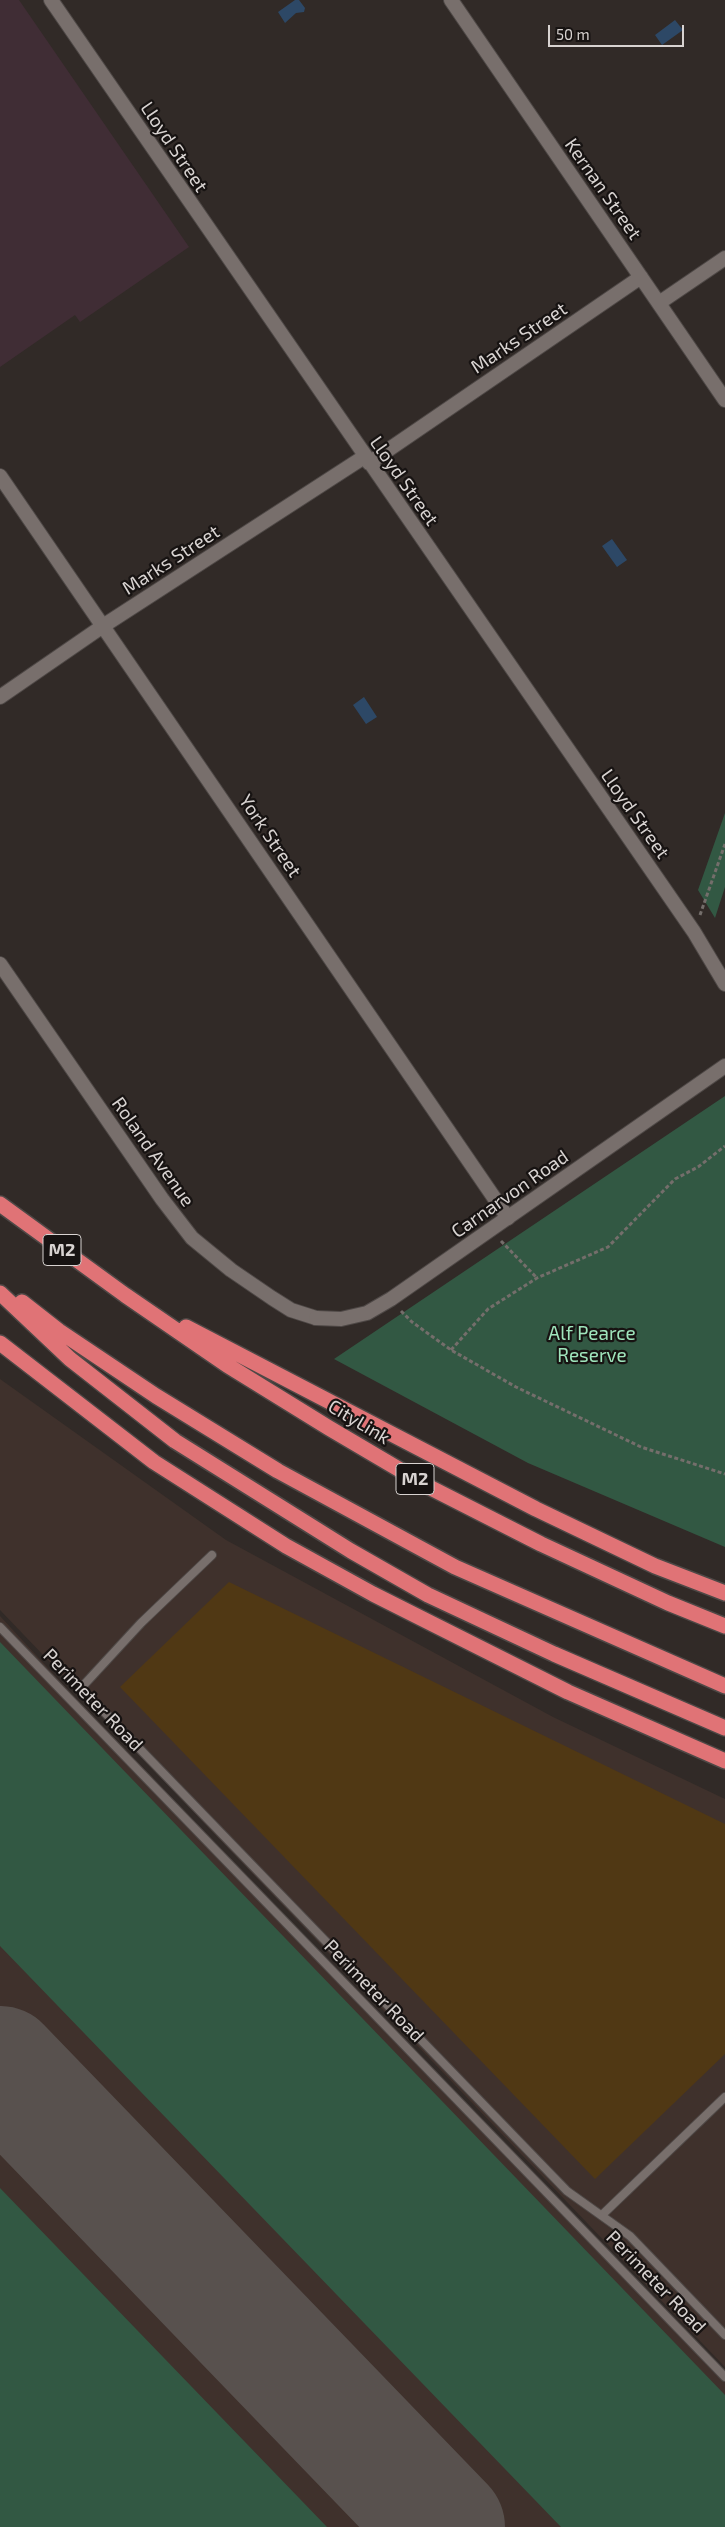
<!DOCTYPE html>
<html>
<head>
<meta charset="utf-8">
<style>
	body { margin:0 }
	#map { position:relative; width:725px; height:2527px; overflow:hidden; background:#312a27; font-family:"Exo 2",sans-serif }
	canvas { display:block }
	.scale { position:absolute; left:548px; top:25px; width:136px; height:22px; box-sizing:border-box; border:2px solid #d8d3d1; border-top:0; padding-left:6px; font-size:15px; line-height:18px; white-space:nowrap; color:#d8d3d1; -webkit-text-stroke:4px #171312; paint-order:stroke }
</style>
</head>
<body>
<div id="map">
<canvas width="725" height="2527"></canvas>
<div class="scale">50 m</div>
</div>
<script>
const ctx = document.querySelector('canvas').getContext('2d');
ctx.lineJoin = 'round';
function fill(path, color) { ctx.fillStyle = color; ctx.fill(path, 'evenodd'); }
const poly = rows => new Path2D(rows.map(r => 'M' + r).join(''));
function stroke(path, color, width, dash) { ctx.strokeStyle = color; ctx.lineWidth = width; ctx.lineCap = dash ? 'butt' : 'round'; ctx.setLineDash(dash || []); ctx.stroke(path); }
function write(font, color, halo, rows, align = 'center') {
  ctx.font = font + ' "Exo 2",sans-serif'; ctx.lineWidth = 4.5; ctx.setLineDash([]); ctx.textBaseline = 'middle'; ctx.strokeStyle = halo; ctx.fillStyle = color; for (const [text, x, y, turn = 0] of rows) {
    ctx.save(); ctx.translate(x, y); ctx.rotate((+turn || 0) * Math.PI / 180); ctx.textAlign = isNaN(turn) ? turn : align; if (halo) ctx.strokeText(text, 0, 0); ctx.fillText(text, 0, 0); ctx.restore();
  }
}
fill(poly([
	[0,1379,226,1540,553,1717,725,1799,725,2367,0,1610],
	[0,1616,72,1694,725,2372,725,2527,0,2527]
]), '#3f312c');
fill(poly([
	[0,0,19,0,189,247,80,322,75,315,0,367]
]), '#402d35');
fill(poly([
	[725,813,725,887,715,918,698,890],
	[725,1096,725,1547,528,1463,334,1359],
	[0,1642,725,2395,725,2527,561,2527,0,1946],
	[0,2188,327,2527,0,2527]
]), '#325843');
fill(poly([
	[295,0,299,0,305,8,304,12,296,13,285,23,278,12],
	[675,20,683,30,662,45,655,35],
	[612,539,627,560,617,567,602,546],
	[364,697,377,717,366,724,353,705]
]), '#2d4866');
stroke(poly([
	[0,2067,444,2527]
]), '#58514e', 122);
fill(poly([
	[229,1582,725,1824,725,2054,595,2179,120,1687]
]), '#503814');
const service = poly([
	[212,1555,141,1623,81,1688,567,2191,630,2236,725,2335],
	[0,1627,725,2377],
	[602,2215,725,2097]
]);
const minor = poly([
	[51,0,694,932,725,984],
	[451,0,725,400],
	[659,303,725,258],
	[369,463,641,277],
	[0,476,508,1218],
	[0,697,103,626,364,457],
	[0,964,162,1199,192,1238,231,1270,272,1298,291,1310,316,1318]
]);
const tertiary = poly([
	[316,1318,341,1319,367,1313,391,1299,725,1066]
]);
const motorway = poly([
	[0,1204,125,1295,227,1365,329,1428,429,1487,541,1544,668,1603,725,1626],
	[0,1293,70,1359,175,1441,351,1551,428,1595,554,1654,725,1728],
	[22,1302,59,1331,156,1396,278,1471,455,1567,725,1686],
	[186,1327,536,1509,655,1566,725,1593],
	[0,1343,154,1462,286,1546,373,1594,568,1692,725,1761]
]);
stroke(service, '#4e4846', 10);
stroke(minor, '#4e4846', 16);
stroke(tertiary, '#4e4846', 16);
stroke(motorway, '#4e4846', 18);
stroke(poly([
	[700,915,725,844],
	[501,1241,537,1278],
	[401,1311,412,1322,451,1350,516,1387,641,1447,725,1474],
	[451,1350,488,1309,537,1278,608,1247,675,1179,698,1167,725,1146]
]), '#746e6b', 3, [4, 2.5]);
stroke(service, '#786f6c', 8);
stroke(minor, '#786f6c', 14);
stroke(tertiary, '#786f6c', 14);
stroke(motorway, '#e07376', 15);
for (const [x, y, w] of [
	[62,1250,38],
	[415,1479,38]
]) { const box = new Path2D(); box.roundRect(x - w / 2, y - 15.5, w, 31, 4); ctx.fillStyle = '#171312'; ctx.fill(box); stroke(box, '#d8d3d1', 1); }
write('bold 18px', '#d8d3d1', null, [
	["M2",62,1250],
	["M2",415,1479]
]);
write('19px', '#d8d3d1', '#171312', [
	["Lloyd Street",174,147,56],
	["Kernan Street",603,189,55],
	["Marks Street",519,338,-34],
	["Lloyd Street",404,481,55],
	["Marks Street",171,560,-33],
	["Lloyd Street",635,814,55],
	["York Street",270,836,56],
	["Roland Avenue",153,1152,55],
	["Carnarvon Road",510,1194,-35],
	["CityLink",359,1422,31],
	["Perimeter Road",93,1700,46],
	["Perimeter Road",374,1991,46],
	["Perimeter Road",656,2282,46]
]);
write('19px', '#9fe5bc', '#171312', [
	["Alf Pearce",592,1334],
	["Reserve",592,1356]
]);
</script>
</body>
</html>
